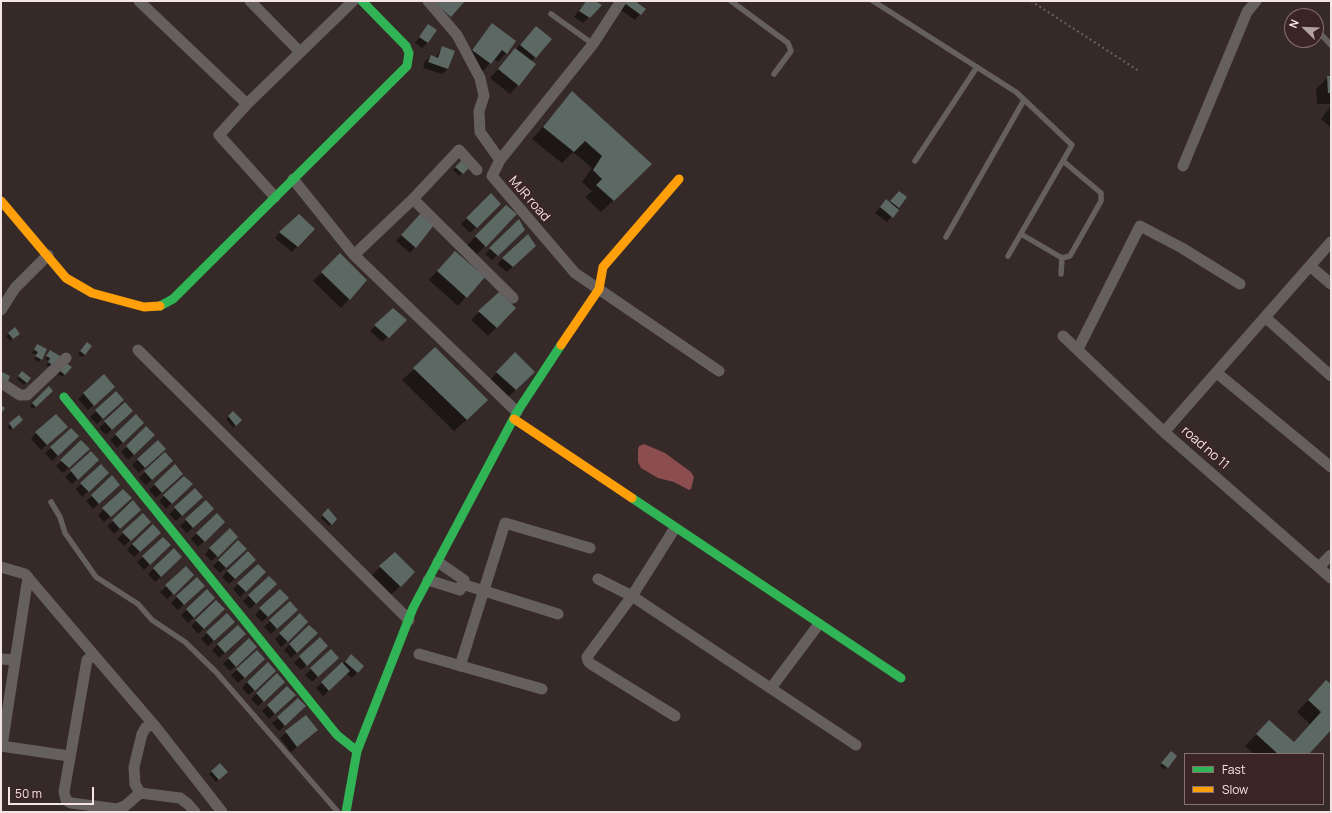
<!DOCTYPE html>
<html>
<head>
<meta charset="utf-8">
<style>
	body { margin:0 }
	#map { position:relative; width:1332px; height:813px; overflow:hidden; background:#362a29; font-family:Manrope,sans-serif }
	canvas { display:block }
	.frame { position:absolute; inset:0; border:2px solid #f4e4e3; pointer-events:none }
	.legend { position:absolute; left:1184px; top:753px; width:140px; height:52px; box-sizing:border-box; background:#3b2524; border:1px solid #857170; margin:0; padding:5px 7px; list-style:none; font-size:12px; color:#f4e4e3 }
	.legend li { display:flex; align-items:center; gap:8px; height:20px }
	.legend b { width:20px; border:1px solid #857170 }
	.north { position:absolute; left:1284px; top:8px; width:40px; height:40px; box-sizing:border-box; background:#3b2524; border:1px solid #857170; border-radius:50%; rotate:293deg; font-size:11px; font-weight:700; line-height:16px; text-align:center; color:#f4e4e3 }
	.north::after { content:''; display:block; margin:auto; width:14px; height:18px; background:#b2a3a2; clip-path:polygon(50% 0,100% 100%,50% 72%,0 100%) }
	.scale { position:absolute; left:8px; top:787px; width:86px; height:18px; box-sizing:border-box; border:2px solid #f4e4e3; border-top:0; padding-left:5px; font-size:12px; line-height:14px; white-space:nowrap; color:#f4e4e3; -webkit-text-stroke:3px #3b2524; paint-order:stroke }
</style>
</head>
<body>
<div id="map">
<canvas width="1332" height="813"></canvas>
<div class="frame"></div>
<ul class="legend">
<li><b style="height:5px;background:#30b455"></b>Fast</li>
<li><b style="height:5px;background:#ff9f0a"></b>Slow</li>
</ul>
<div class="north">N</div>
<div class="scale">50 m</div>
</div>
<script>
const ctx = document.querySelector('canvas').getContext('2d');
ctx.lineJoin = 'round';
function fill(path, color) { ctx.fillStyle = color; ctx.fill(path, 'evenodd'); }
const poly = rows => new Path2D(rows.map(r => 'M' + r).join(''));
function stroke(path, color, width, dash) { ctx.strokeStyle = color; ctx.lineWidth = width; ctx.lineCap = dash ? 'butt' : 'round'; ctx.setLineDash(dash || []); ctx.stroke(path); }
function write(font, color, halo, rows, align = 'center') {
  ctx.font = font + ' Manrope,sans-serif'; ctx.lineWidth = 4; ctx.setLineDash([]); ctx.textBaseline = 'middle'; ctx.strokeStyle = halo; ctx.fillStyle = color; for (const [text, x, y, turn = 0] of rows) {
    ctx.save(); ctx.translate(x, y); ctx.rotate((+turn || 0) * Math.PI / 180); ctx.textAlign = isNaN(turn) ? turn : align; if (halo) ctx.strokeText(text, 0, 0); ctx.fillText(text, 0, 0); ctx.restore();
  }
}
fill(poly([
	[644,444,665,453,691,472,694,477,691,489,689,490,674,482,658,478,641,468,638,462,638,450,639,446]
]), '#8c4d4e');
fill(poly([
	[586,1,593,1,600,5,583,23,574,17],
	[633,1,644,9,635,20,618,8,622,2],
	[492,24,506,53,498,62,494,59,482,72,464,59],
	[428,25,427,43,422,48,415,43],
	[531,32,551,39,531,62,518,85,510,94,490,78],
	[443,47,448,69,442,74,423,68,425,61,431,56,435,58],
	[1328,77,1331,77,1331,104,1317,104,1316,89],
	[572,93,640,175,601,212,585,197,592,191,582,182,592,168,573,152,562,163,532,139],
	[1331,106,1331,128,1321,119],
	[462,161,468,168,459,176,453,170],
	[491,195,499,204,470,233,461,224],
	[894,197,906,197,887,222,875,213,886,201,889,203],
	[506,206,485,246,477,254,467,245],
	[416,220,415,247,410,253,396,241],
	[519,221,524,230,492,260,485,254],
	[313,229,292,252,275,238,280,232],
	[528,235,535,246,507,272,497,264],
	[455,252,483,277,458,306,429,280],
	[340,255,366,280,341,308,313,281],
	[515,308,488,336,471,320,479,312],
	[393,309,405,320,382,342,370,331],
	[15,329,16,336,10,341,6,336],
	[37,345,41,359,39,362,34,359,36,355,32,353],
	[84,346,85,355,82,357,78,354],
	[50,351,59,356,51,368,46,365,49,361,45,359],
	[515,353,525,381,507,398,489,381],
	[66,364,70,368,62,377,58,374],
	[414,369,476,412,454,431,402,380],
	[20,374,30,378,24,385,17,379],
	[49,388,52,391,33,409,30,406],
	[116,392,123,400,97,424,90,417],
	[84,393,108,393,88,410,78,399],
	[125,403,126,416,106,435,99,428],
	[233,412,241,420,233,428,226,419],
	[136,416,142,423,117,448,110,440],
	[19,417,19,423,10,430,7,427],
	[146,428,148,441,128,460,121,452],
	[61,432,41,450,31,439,36,433],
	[78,436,52,461,45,453,51,448],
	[158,441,159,454,139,473,132,465],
	[81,442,83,455,63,473,56,466],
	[91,453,97,460,72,484,65,477],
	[165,453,172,461,146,485,139,478],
	[101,465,103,478,82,497,76,489],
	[175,466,176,479,156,498,149,490],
	[191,484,166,509,159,501,164,496],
	[195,489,196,502,176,521,169,514],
	[113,490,93,509,86,501,92,496],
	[123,490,125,503,104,522,98,515],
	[206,501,207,514,187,533,180,526],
	[328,510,336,519,329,526,321,518],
	[143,514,145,527,124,546,117,539],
	[134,515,114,534,107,526,113,521],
	[224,522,198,547,191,539,197,533],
	[154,538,134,557,127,550,132,544],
	[238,541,245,549,220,573,213,566],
	[232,543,211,561,205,554,210,548],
	[174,550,181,557,155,582,148,574],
	[164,551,144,570,137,562,143,557],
	[395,553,414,572,391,595,371,576],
	[258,565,265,572,240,597,233,589],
	[249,566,229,584,222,577,227,571],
	[186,568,193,575,167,599,160,592],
	[197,578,198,591,178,610,171,603],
	[270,590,250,609,243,601,249,596],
	[214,598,188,623,181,615,187,610],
	[290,602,291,615,271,634,264,627],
	[282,603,262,622,255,615,260,609],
	[227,614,228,627,208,646,201,639],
	[218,615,198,634,191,626,196,621],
	[300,615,307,622,281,647,275,639],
	[238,626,239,639,219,658,212,650],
	[309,626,311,639,291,658,284,650],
	[320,638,327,646,301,670,294,663],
	[331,650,332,663,312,682,305,675],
	[250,653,230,671,223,664,229,658],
	[351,656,363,666,352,678,347,674,323,696,316,688],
	[264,659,238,683,231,675,237,670],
	[269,677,249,695,242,688,247,682],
	[1326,681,1331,685,1331,728,1308,754,1254,754,1245,746,1269,721,1293,743,1310,724,1297,712],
	[284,682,258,706,251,699,257,693],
	[287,687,289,700,269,719,262,711],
	[300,712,279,731,272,723,278,718],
	[306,716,317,730,291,752,280,738],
	[1169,755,1176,756,1164,770,1160,766],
	[220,764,226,772,216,782,209,774]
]), '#0007');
fill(poly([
	[433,1,465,1,451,17],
	[586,1,595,1,602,5,590,18,579,11],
	[624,1,635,1,646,9,641,15,623,2],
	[492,23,516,41,507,54,502,50,491,64,472,50],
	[428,24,437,30,428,43,419,37],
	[536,26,552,39,536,58,520,45],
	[442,46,455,51,448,69,428,62,431,55,438,58],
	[515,48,536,64,519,86,498,69],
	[1327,76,1331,76,1331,93,1328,93],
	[572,91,652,164,614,201,596,185,602,179,593,170,602,156,585,141,574,152,543,127],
	[462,160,469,168,463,174,455,167],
	[899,191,907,197,899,208,890,201],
	[491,193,501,204,477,228,466,218],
	[886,199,899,210,893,218,880,207],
	[506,205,517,214,486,247,475,236],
	[421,213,434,225,416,248,401,235],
	[299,214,315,229,298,247,279,232],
	[519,219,525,230,498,256,489,248],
	[528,234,536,246,513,267,502,258],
	[455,251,485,277,467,298,437,271],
	[340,253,367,280,350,300,321,272],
	[499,292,516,308,497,328,478,311],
	[393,308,407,320,389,338,374,325],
	[15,327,20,334,13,339,8,333],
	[87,342,92,346,85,355,80,351],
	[37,344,47,349,42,360,35,356,38,352,34,350],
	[435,347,488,400,467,420,413,368],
	[50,350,60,356,54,366,48,362,50,358,46,356],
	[515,352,535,372,516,390,496,372],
	[66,363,72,367,65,375,60,371],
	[22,371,31,378,27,383,18,376],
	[2,372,10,376,7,384,1,381],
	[104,374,115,387,94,406,83,393],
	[49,386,53,391,36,407,32,403],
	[116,391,124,400,103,419,95,410],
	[125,402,133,411,112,430,104,421],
	[1,405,5,408,1,414],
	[233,411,242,420,236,426,228,416],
	[56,414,68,427,47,445,35,432],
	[136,414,144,423,123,443,115,434],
	[19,415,23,420,13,429,9,423],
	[146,426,155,435,134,455,126,446],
	[71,428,79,436,58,456,50,447],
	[81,440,90,449,69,468,60,460],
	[158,440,166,449,145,468,137,459],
	[91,451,99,460,78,480,70,470],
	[165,452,173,461,152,480,144,471],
	[101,464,109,473,89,492,80,483],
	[175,464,183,474,162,493,154,484],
	[112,475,120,485,99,504,91,495],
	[184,476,193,484,172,504,163,495],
	[195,488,203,497,182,516,174,507],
	[123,489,132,498,111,517,102,508],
	[133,500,141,510,120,529,112,520],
	[206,500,214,509,193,528,185,519],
	[328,508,337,519,332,525,322,515],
	[143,513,151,522,131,541,122,532],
	[217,513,225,522,205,542,196,533],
	[153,524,161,533,140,552,132,544],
	[230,528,238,537,218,557,209,548],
	[163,537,171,545,150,565,142,556],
	[238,540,247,549,226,568,218,560],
	[174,548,182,557,161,577,153,568],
	[248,551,256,560,235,579,227,571],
	[395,552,415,572,401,587,379,566],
	[258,564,266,572,246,592,237,583],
	[186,566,194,575,174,595,165,585],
	[269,576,277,584,256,604,248,595],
	[197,577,205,586,184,605,176,596],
	[207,589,215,598,194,618,186,609],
	[280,589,289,598,268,617,259,608],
	[216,600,225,609,204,629,195,620],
	[290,601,298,610,277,629,269,620],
	[227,613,235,622,214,641,206,632],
	[300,613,308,622,288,642,279,633],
	[238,625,246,634,225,653,217,644],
	[309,625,318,633,297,653,289,644],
	[320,637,328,646,307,666,299,656],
	[249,638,257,647,236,667,228,658],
	[331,649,339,658,318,677,310,668],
	[257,650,265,659,245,678,236,669],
	[351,654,364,666,358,673,345,662],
	[268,662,276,671,255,691,247,682],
	[342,662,350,671,329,691,321,682],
	[277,673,285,682,264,702,256,693],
	[1326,680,1331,684,1331,730,1309,754,1278,754,1256,734,1269,720,1294,742,1321,712,1308,700],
	[287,686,296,695,275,714,267,705],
	[298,698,306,706,285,726,277,717],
	[306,715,318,730,297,747,285,731],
	[1171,751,1177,756,1168,768,1161,763],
	[220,763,228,772,219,780,211,771]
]), '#5b6864');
stroke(poly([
	[1031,1,1139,71]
]), '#696161', 2, [2, 3]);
stroke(poly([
	[731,1,788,43,791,51,774,74],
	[873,1,1016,92,1072,145,1008,256],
	[551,14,593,44],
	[1316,29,1331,45],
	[915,161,977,67],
	[1021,234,1062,258,1070,256,1101,201,1101,193,1063,161],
	[946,237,1024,100],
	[1061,274,1062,258],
	[51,502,60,517,65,533,96,577,138,604,152,620,185,642,216,672,338,812]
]), '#65605f', 5.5);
stroke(poly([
	[139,1,247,104],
	[250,1,300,52],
	[428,1,457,35,480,78,484,96,479,111,480,132,500,160],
	[621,1,593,44,500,160,492,176,575,273,719,371],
	[1183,166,1247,12,1256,1],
	[293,179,354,255,517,412],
	[275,197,219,135,247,104,353,1],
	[413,199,513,298],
	[354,255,413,199,459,150,477,170],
	[1310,266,1331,284],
	[1,310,15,288,48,255],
	[1265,317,1331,376],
	[1063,336,1164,432,1331,578],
	[1078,349,1140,226,1182,248,1240,284],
	[138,350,409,620],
	[1217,373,1331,467],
	[1,383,20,395,27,395,66,358],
	[1164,432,1331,242],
	[1,567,25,574,94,655],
	[1319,567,1331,555],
	[598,579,632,596,856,745],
	[428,580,460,590,464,580,438,562],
	[462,584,558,614],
	[419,654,542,689],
	[1,659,15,660],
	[460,666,505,523,590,548],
	[771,688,819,624],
	[675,716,591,664,588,661,587,657,632,596,675,528],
	[1,746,69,756],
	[2,746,28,577],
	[140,793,125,806,117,809,71,803,66,800,64,792,87,660,94,655,154,725],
	[195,812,188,804,180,798,140,793,135,784,134,767,142,734,146,727,154,725,222,812]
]), '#65605f', 11);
stroke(poly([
	[160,306,173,299,407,66,409,53,406,46,362,1],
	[64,397,337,735,357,751],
	[632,498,901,678],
	[346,812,357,751,413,608,517,412,561,345]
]), '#30b455', 9);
stroke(poly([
	[1,201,66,278,92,293,144,307,160,306],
	[561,345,599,289,603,267,679,179],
	[514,419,632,498]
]), '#ff9f0a', 9);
write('13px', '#f4e4e3', '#3b2524', [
	["MJR road",529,199,49],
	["road no 11",1205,448,41]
]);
</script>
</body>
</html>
